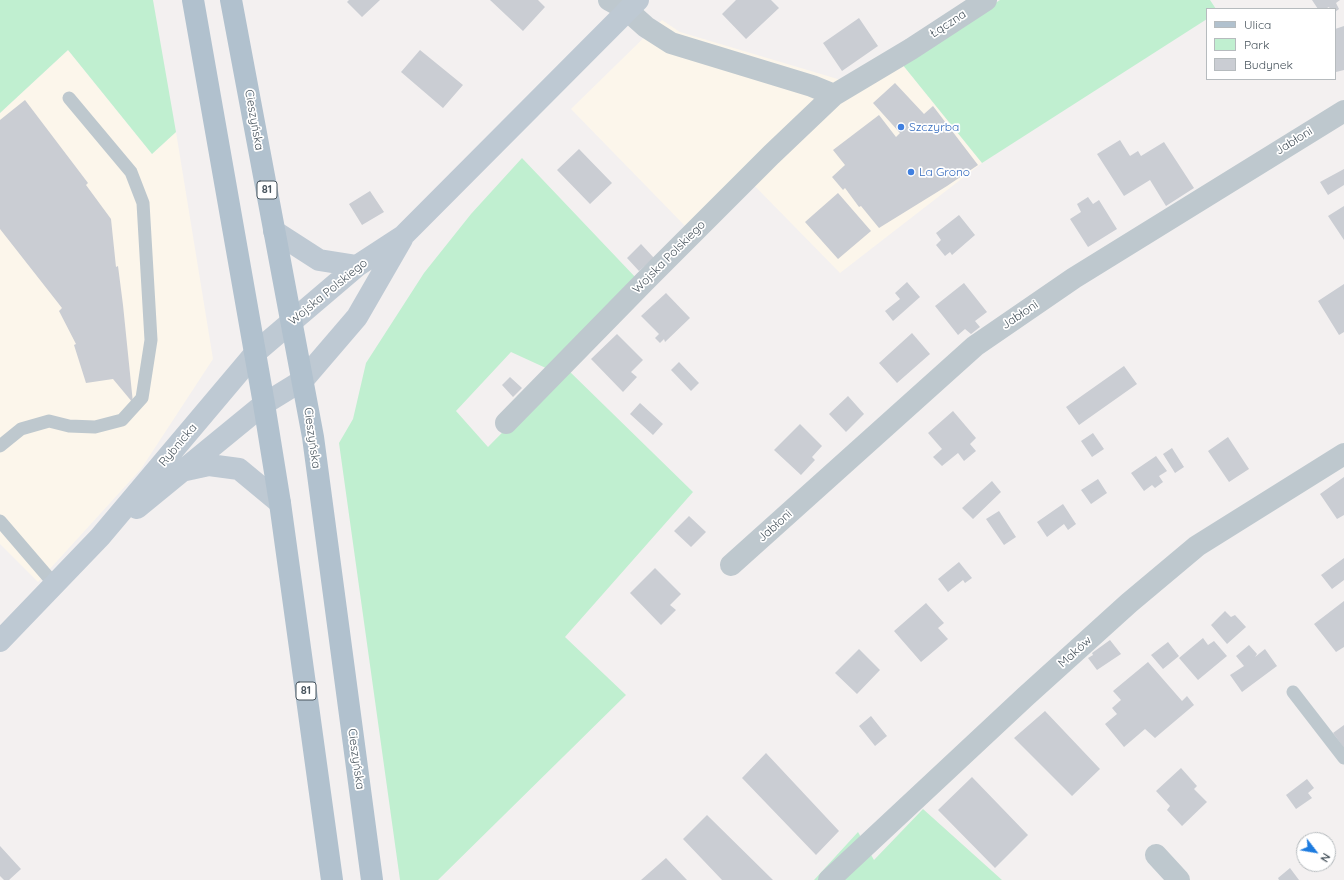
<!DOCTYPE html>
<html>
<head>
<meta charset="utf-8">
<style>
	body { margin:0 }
	#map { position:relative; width:1344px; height:880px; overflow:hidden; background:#f3f0f0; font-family:Quicksand,sans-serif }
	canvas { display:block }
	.legend { position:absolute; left:1206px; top:8px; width:130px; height:72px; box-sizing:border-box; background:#fff; border:1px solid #b6bbbe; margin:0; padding:5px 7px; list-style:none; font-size:12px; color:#48545d }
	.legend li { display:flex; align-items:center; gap:8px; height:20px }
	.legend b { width:20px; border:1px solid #b6bbbe }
	.north { position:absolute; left:1296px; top:832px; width:40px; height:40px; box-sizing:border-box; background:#fff; border:1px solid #b6bbbe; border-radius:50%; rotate:121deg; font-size:11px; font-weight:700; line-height:16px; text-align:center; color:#48545d }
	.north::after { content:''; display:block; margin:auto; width:14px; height:18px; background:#1d7bdf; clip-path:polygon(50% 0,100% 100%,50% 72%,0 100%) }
</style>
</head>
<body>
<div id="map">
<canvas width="1344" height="880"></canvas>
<ul class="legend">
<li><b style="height:5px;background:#b1c1ce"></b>Ulica</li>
<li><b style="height:11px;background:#c0efd0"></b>Park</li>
<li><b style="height:11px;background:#cacdd3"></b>Budynek</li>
</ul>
<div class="north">N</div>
</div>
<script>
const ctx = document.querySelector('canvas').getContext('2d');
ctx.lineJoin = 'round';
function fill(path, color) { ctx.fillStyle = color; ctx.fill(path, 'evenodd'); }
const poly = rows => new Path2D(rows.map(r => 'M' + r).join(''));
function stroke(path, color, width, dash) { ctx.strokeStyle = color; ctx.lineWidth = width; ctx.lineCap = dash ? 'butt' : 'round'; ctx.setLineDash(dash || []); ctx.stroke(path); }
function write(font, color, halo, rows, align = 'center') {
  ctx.font = font + ' Quicksand,sans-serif'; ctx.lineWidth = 3.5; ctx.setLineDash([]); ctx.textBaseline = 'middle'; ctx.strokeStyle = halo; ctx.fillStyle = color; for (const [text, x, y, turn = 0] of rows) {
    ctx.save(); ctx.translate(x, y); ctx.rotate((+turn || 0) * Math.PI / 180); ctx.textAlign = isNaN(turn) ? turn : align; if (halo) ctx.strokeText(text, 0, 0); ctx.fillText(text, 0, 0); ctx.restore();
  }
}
fill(poly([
	[662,20,680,32,841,80,902,64,982,163,840,273,743,174,687,228,571,109],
	[68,50,152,154,176,132,213,359,141,469,38,582,0,544,0,113]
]), '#fcf6eb');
fill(poly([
	[0,0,153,0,176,132,152,154,68,50,0,113],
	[1000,0,1210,0,1216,9,1207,9,1207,19,982,163,902,64],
	[522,158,637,279,548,369,511,352,456,411,488,447,566,368,693,492,565,637,626,695,438,880,400,880,339,443,353,419,366,363,424,273,471,214],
	[923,809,1002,880,814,880,858,832,874,860]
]), '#c0efd0');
fill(poly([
	[349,0,380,0,362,17,347,2],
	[490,0,538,0,545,7,523,31],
	[736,0,771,0,779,8,746,39,722,14],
	[1312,0,1340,0,1336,3,1339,9,1335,12,1335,9,1330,9,1329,7,1325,9,1318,9],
	[859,18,878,46,842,71,823,43],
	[1344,26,1344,70,1336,72,1335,29],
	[420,50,463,85,443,108,401,72],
	[895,83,924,114,933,106,978,165,947,186,879,228,861,206,859,207,845,188,843,190,832,177,845,165,833,150,879,115,896,137,900,133,873,103],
	[25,100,88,183,86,185,111,219,116,267,118,266,123,305,133,403,113,379,86,383,74,345,76,344,59,311,62,308,0,229,0,120],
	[1120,140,1130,156,1138,151,1141,156,1164,142,1194,188,1166,206,1150,180,1124,196,1097,154],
	[579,149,612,183,590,204,557,170],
	[1344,169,1344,185,1328,195,1320,182],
	[370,191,384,212,362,225,349,204],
	[838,193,871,231,838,259,805,222],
	[1088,197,1093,204,1099,200,1117,229,1088,247,1070,219,1081,212,1077,204],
	[1344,206,1344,240,1328,216],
	[959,215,975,235,952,255,950,252,945,256,936,245,941,240,936,233],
	[641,244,654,258,639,271,627,258],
	[907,282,920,297,893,321,885,311,900,299,895,293],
	[964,283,987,312,975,321,980,327,971,334,965,329,958,335,935,306],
	[1344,284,1344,332,1339,335,1318,301],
	[666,293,690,318,665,342,664,339,660,343,655,338,659,334,641,316],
	[912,333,930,354,897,383,879,363],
	[617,334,643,360,631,372,637,377,623,392,591,359],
	[679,362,699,383,691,391,671,370],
	[1124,366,1137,384,1079,425,1066,407],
	[510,377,522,388,513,397,502,385],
	[848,396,864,414,846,432,829,414],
	[640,403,663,424,653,435,630,414],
	[953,411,976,438,970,444,976,451,964,461,958,453,942,466,933,457,942,449,928,433],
	[800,424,822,446,812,457,815,460,801,475,774,450],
	[1093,433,1104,449,1092,457,1081,441],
	[1228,437,1249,469,1229,482,1208,451],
	[1172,448,1184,467,1175,473,1163,454],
	[1156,456,1167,471,1159,476,1163,482,1155,488,1152,485,1144,491,1131,473],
	[1344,477,1344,515,1337,519,1320,494],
	[1098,479,1107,493,1091,504,1081,490],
	[992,481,1001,492,973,519,962,508],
	[1063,504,1076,524,1068,530,1064,524,1047,537,1037,522],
	[999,511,1016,537,1004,545,986,519],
	[689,516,706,532,691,547,674,531],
	[1344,558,1344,580,1332,589,1321,575],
	[959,562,972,578,965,583,963,580,948,592,938,579],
	[655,568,681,594,670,605,676,610,661,625,630,593],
	[1344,601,1344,647,1336,652,1314,624],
	[926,603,944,623,938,628,948,639,921,662,894,631],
	[1225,611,1231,617,1235,615,1246,627,1227,644,1211,625],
	[1203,638,1208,645,1214,641,1227,656,1198,680,1179,658],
	[1110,640,1121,654,1097,670,1088,658,1093,655,1092,653],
	[1168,642,1179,656,1163,669,1151,655],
	[1249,645,1257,654,1255,657,1265,649,1277,666,1242,692,1230,675,1244,666,1236,656],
	[859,649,880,670,857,694,835,673],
	[1148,662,1182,701,1187,696,1194,705,1155,738,1145,729,1124,747,1105,724,1117,714,1112,708,1121,700,1113,691],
	[1045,711,1100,769,1072,796,1014,738],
	[871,716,887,736,875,746,859,726],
	[1344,725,1344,748,1333,733],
	[766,753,839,831,816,855,742,778],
	[1181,768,1197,786,1194,789,1207,802,1182,826,1167,810,1170,806,1156,791],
	[972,777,1028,835,995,868,938,810],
	[1307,779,1314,788,1308,793,1312,798,1296,809,1286,795],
	[707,815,773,880,722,880,683,839],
	[0,846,21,869,9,880,4,880,0,876],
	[666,858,687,880,641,880],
	[1290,868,1299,880,1279,880,1278,878]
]), '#cacdd3');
stroke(poly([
	[0,446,21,429,49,421,69,426,95,427,122,420,142,398,151,340,143,203,131,172,69,98],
	[0,521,55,585],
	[1293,692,1344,758]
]), '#bec8ce', 13);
stroke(poly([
	[609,0,627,10,646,27,671,43,812,86,834,95,911,49,986,0],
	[506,423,645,281,771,155,834,95],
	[731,565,975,346,1074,278,1344,111],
	[1156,855,1179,880],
	[829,880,1025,697,1129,603,1197,546,1344,454]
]), '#bec8ce', 22);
stroke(poly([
	[274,231,319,260,357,266],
	[186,470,209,465,239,469,280,503],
	[137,508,264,404,303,380,357,317,402,239],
	[0,641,100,537,256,352,357,266,403,236,638,0]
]), '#bec9d3', 22);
stroke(poly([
	[193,0,264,404,280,503,332,880],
	[231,0,313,437,372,880]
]), '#b1c1ce', 22);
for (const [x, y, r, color] of [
	[901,127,4,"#3f7fe0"],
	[911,172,4,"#3f7fe0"]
]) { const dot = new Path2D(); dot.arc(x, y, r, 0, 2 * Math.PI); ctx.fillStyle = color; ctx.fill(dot); stroke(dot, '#fff', 1.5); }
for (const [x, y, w] of [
	[267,190,20],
	[306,691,20]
]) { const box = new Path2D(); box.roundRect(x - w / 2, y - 9, w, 18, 3); ctx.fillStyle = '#fff'; ctx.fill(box); stroke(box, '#48545d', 1); }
write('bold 11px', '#48545d', null, [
	["81",267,190],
	["81",306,691]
]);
write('12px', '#48545d', '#fff', [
	["Łączna",948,24,-33],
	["Cieszyńska",254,120,80],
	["Jabłoni",1294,141,-32],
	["Wojska Polskiego",669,257,-45],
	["Wojska Polskiego",328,292,-39],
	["Jabłoni",1020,315,-34],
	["Cieszyńska",312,438,82],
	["Rybnicka",178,445,-50],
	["Jabłoni",775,526,-42],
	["Maków",1075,652,-42],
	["Cieszyńska",356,759,82]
]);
write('12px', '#366cbe', '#fff', [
	["Szczyrba",909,127],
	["La Grono",919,172]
], 'left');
</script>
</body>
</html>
